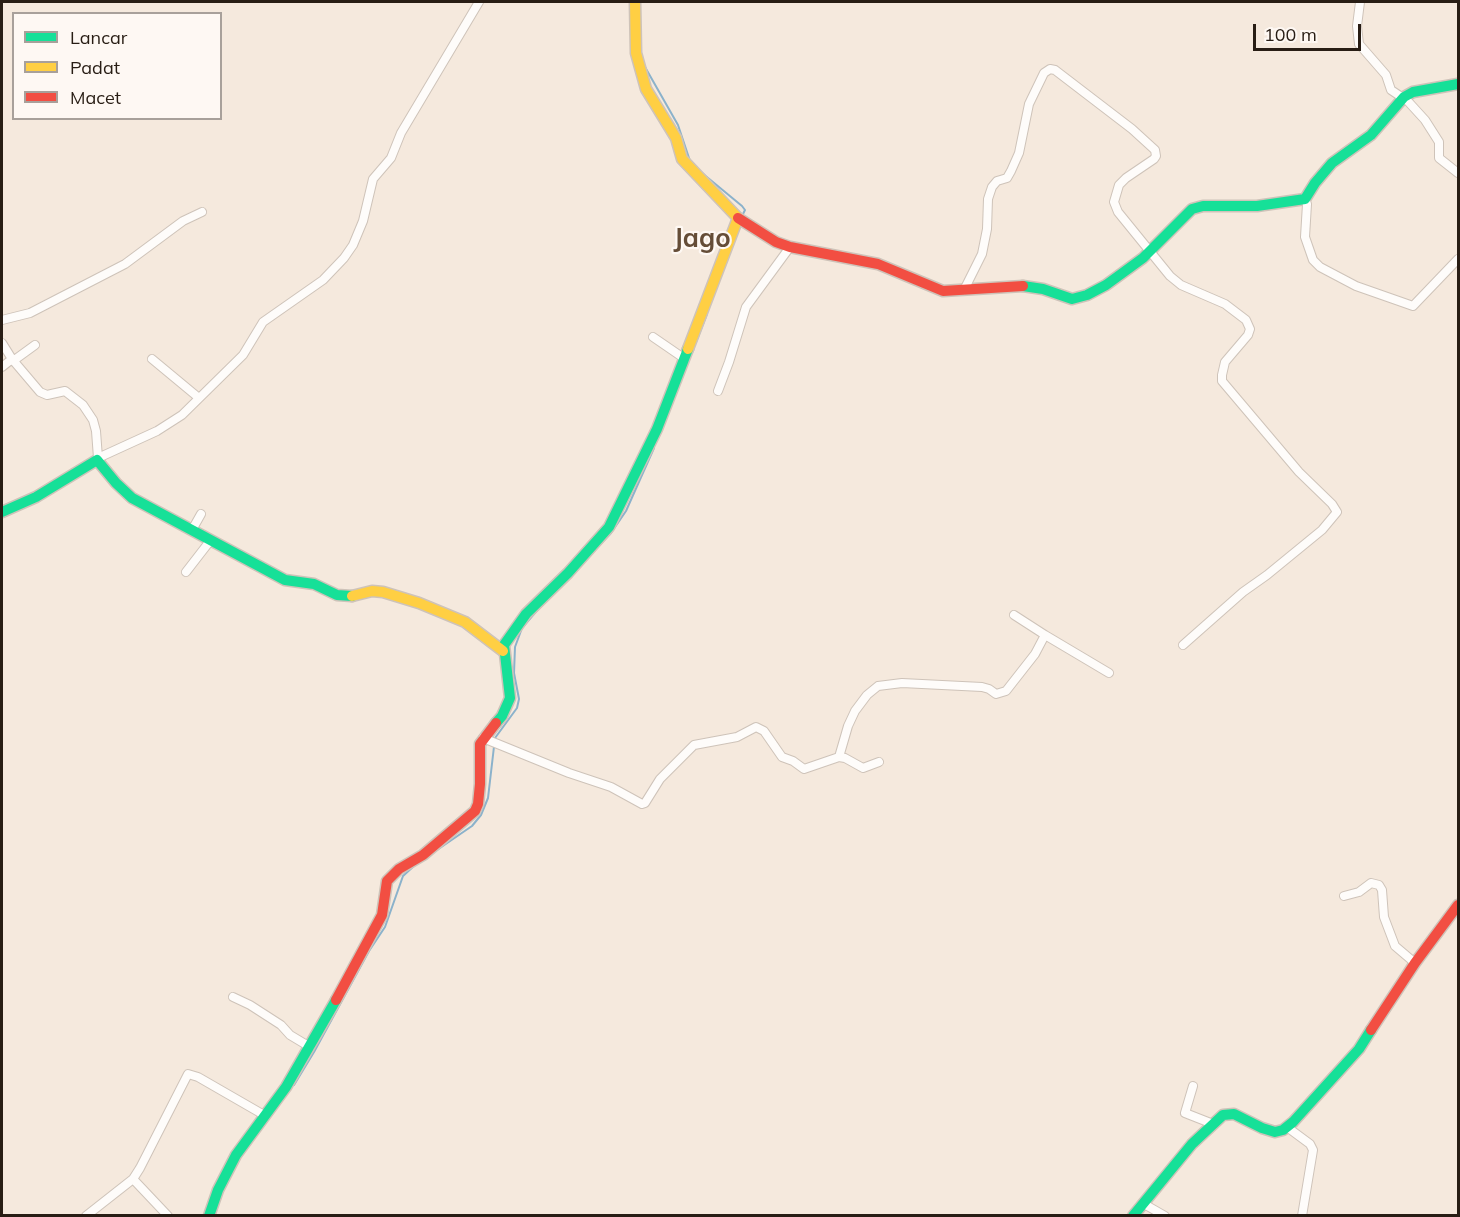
<!DOCTYPE html>
<html>
<head>
<meta charset="utf-8">
<style>
	body { margin:0 }
	#map { position:relative; width:1460px; height:1217px; overflow:hidden; background:#f5e9dd; font-family:Mulish,sans-serif }
	canvas { display:block }
	.frame { position:absolute; inset:0; border:3px solid #281d14; pointer-events:none }
	.legend { position:absolute; left:12px; top:12px; width:210px; height:108px; box-sizing:border-box; background:#fef8f3; border:2px solid #a8a09a; margin:0; padding:8px 10px; list-style:none; font-size:18px; color:#281d14 }
	.legend li { display:flex; align-items:center; gap:12px; height:30px }
	.legend b { width:30px; border:2px solid #a8a09a }
	.scale { position:absolute; left:1253px; top:24px; width:108px; height:27px; box-sizing:border-box; border:3px solid #281d14; border-top:0; padding-left:8px; font-size:18px; line-height:21px; white-space:nowrap; color:#281d14; -webkit-text-stroke:4px #fef8f3; paint-order:stroke }
</style>
</head>
<body>
<div id="map">
<canvas width="1460" height="1217"></canvas>
<div class="frame"></div>
<ul class="legend">
<li><b style="height:8px;background:#16e098"></b>Lancar</li>
<li><b style="height:8px;background:#ffcf43"></b>Padat</li>
<li><b style="height:8px;background:#f24e42"></b>Macet</li>
</ul>
<div class="scale">100 m</div>
</div>
<script>
const ctx = document.querySelector('canvas').getContext('2d');
ctx.lineJoin = 'round';
const poly = rows => new Path2D(rows.map(r => 'M' + r).join(''));
function stroke(path, color, width, dash) { ctx.strokeStyle = color; ctx.lineWidth = width; ctx.lineCap = dash ? 'butt' : 'round'; ctx.setLineDash(dash || []); ctx.stroke(path); }
function write(font, color, halo, rows, align = 'center') {
  ctx.font = font + ' Mulish,sans-serif'; ctx.lineWidth = 4.5; ctx.setLineDash([]); ctx.textBaseline = 'middle'; ctx.strokeStyle = halo; ctx.fillStyle = color; for (const [text, x, y, turn = 0] of rows) {
    ctx.save(); ctx.translate(x, y); ctx.rotate((+turn || 0) * Math.PI / 180); ctx.textAlign = isNaN(turn) ? turn : align; if (halo) ctx.strokeText(text, 0, 0); ctx.fillText(text, 0, 0); ctx.restore();
  }
}
stroke(poly([
	[645,67,678,125,690,161],
	[702,173,742,206,745,210,742,216],
	[696,342,707,314],
	[592,553,611,533,626,511,654,448],
	[437,850,472,826,481,815,488,798,495,738,517,708,519,699,514,673,515,647,522,628,540,607],
	[294,1085,314,1052,369,951,385,927,403,876,415,865]
]), '#8bb2cb', 2);
const street = poly([
	[1360,2,1357,26,1359,44,1386,75,1391,90,1403,98],
	[1404,97,1425,120,1439,142,1439,158,1458,173],
	[1305,199,1307,204,1305,237,1313,260,1320,267,1356,286,1413,306,1458,259],
	[964,290,982,254,987,229,988,199,992,187,997,181,1007,178,1011,171,1019,153,1029,104,1044,73,1050,69,1055,70,1132,129,1155,150,1156,156,1154,159,1126,178,1119,185,1114,202,1118,212,1170,276,1181,285,1225,304,1246,320,1250,329,1248,335,1225,362,1222,375,1222,381,1299,472,1332,504,1337,512,1322,530,1267,575,1243,592,1183,645],
	[2,320,30,313,125,264,183,221,202,212],
	[653,337,685,359],
	[2,343,12,359,40,392,47,395,65,391,83,405,93,420,96,431,98,458],
	[152,359,199,398],
	[13,361,35,345],
	[2,367,12,359],
	[718,391,729,362,746,307,790,247],
	[98,460,98,458,157,431,182,415,243,355,263,322,323,280,344,258,353,245,363,221,373,179,391,158,401,133,479,2],
	[192,530,201,514],
	[186,572,210,541],
	[1045,635,1109,673],
	[483,738,569,773,611,787,642,804,645,803,660,779,694,745,737,737,756,727,764,731,782,757,793,761,804,769,839,757,845,758,863,768,879,762],
	[839,757,848,726,855,711,867,695,878,686,902,683,982,687,989,689,996,694,1006,691,1035,654,1045,635,1014,615],
	[1344,896,1359,892,1371,883,1379,885,1382,890,1384,917,1395,946,1415,963],
	[233,997,250,1005,281,1025,290,1035,310,1047],
	[1193,1086,1185,1113,1213,1124],
	[1287,1127,1310,1144,1313,1150,1302,1216],
	[133,1179,168,1216],
	[1144,1204,1165,1216],
	[86,1216,133,1179,140,1168,188,1074,198,1077,264,1115]
]);
const fast = poly([
	[1023,286,1043,289,1072,299,1087,295,1106,285,1143,258,1192,209,1203,206,1257,206,1305,199,1315,183,1332,163,1371,135,1404,97,1413,92,1458,84],
	[2,512,36,497,97,460,116,483,132,498,285,580,314,584,337,595,352,596],
	[496,723,502,716,510,698,504,645,526,614,568,573,609,527,657,429,688,349],
	[209,1216,218,1190,236,1155,286,1087,336,1000],
	[1133,1216,1192,1144,1223,1115,1234,1114,1262,1128,1275,1132,1283,1130,1293,1122,1359,1049,1371,1030]
]);
const slow = poly([
	[635,2,636,53,646,89,676,138,682,159,738,218,688,349],
	[352,596,372,591,383,592,419,603,465,622,503,651]
]);
const jam = poly([
	[738,218,776,242,790,247,878,264,943,291,1023,286],
	[336,1000,382,915,387,881,399,869,423,855,475,811,478,804,480,784,480,744,496,723],
	[1371,1030,1415,963,1458,905]
]);
stroke(street, '#cec3b9', 10);
stroke(fast, '#cec3b9', 13);
stroke(slow, '#cec3b9', 13);
stroke(jam, '#cec3b9', 13);
stroke(street, '#fefcfa', 8);
stroke(fast, '#16e098', 10);
stroke(slow, '#ffcf43', 10);
stroke(jam, '#f24e42', 10);
write('bold 26px', '#654d37', '#fef8f3', [
	["Jago",702,239]
]);
</script>
</body>
</html>
